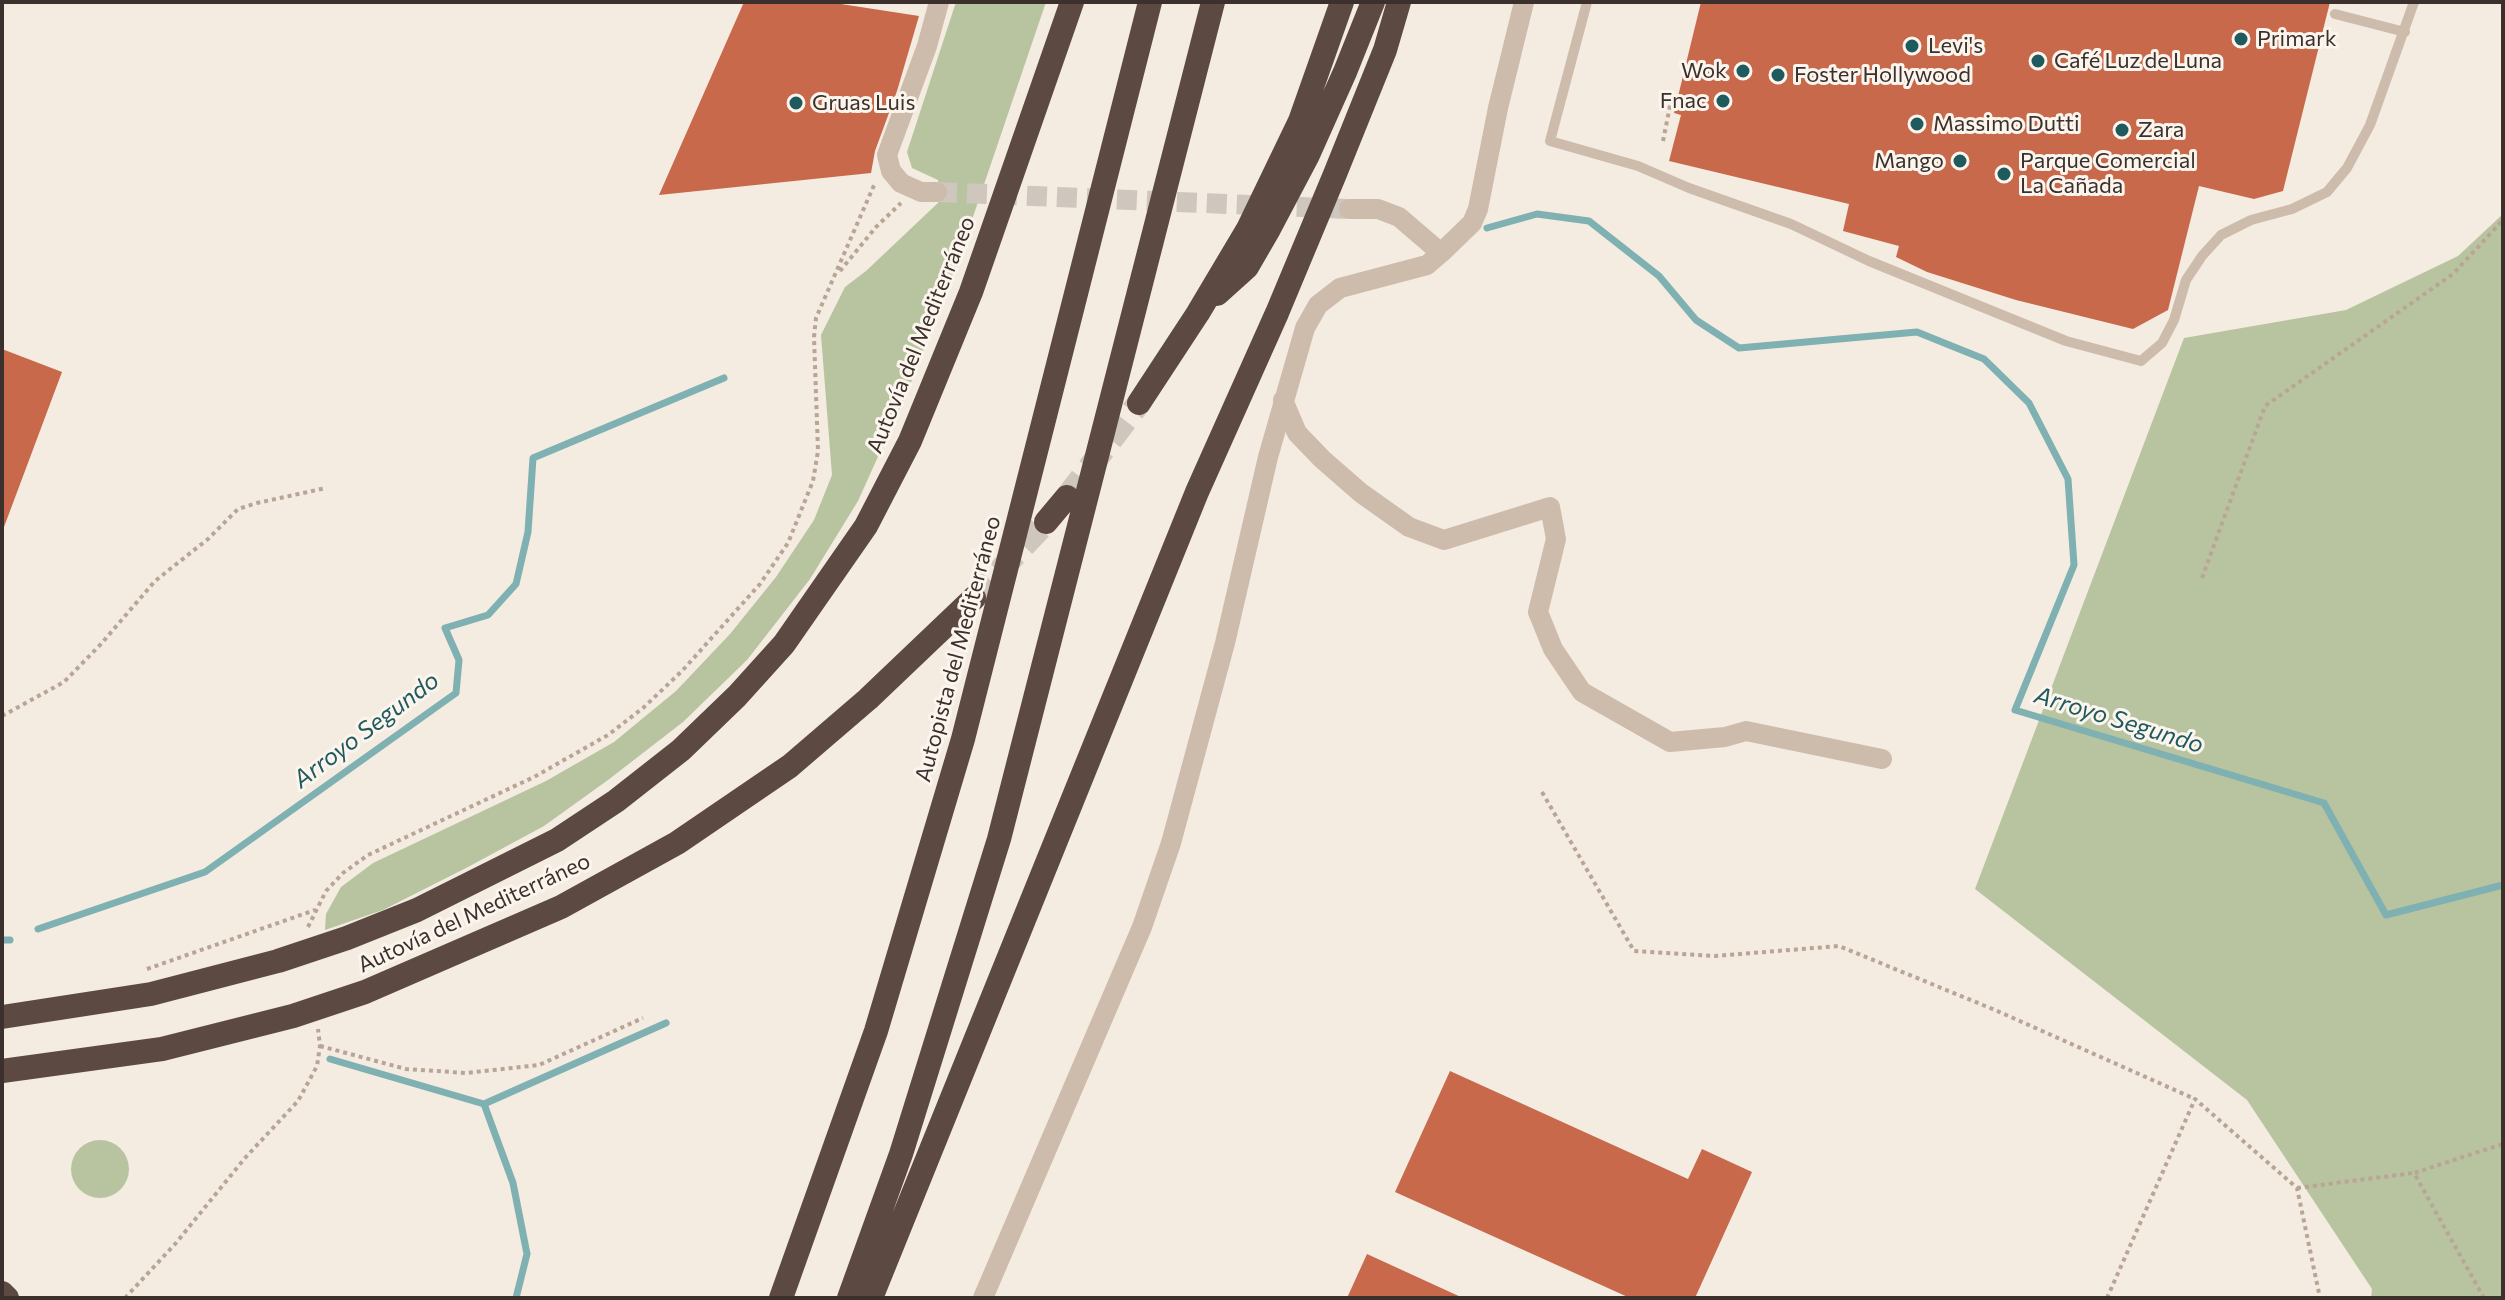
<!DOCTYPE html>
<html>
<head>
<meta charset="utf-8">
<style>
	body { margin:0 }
	#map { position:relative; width:2505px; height:1300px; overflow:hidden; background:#f4ebe1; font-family:Commissioner,sans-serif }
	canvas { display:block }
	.frame { position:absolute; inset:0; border:4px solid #3b302b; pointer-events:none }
</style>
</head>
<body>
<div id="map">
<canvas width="2505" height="1300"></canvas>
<div class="frame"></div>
</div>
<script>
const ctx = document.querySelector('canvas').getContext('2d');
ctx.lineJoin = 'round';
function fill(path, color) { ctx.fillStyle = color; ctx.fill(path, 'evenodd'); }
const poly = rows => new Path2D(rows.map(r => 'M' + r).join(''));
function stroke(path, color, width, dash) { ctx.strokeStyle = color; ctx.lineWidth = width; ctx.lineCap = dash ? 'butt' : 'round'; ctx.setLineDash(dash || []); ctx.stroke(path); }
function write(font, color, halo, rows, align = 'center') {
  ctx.font = font + ' Commissioner,sans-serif'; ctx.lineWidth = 6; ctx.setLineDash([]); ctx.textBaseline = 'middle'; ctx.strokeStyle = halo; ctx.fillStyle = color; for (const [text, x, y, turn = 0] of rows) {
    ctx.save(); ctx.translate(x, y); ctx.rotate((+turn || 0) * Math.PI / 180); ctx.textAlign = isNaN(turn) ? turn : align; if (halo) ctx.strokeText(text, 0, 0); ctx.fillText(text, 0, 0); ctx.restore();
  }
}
fill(poly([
	[956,2,1046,2,958,261,908,390,858,501,810,579,747,660,683,722,608,780,544,826,468,867,383,910,325,930,326,914,341,887,373,863,546,781,614,742,676,691,730,634,776,577,814,520,832,475,821,335,845,287,866,271,940,201,938,180,912,168,907,152],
	[2503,214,2503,1298,2371,1298,2372,1289,2247,1100,1975,889,2184,338,2346,310,2458,256],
	'71 1169a29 29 0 1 1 58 0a29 29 0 1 1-58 0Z'
]), '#b8c4a0');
stroke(poly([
	[1487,228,1537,214,1589,221,1659,276,1696,320,1739,348,1917,332,1984,359,2029,403,2068,479,2074,565,2015,710,2324,803,2386,915,2503,885],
	[38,929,205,872,456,693,459,660,445,628,488,615,516,584,528,532,533,458,724,378],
	[2,940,10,940],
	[330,1059,484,1104,513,1183,527,1254,516,1298],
	[484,1104,666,1023]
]), '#7fb0b2', 7);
fill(poly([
	[744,2,828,2,919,16,897,91,875,151,871,173,659,195],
	[1701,2,2330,2,2283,191,2254,199,2199,186,2168,310,2133,329,2016,300,1927,272,1896,257,1899,246,1843,231,1849,204,1669,161,1681,115,1674,113],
	[2,349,62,372,4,527,2,527],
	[1450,1071,1688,1179,1702,1149,1752,1172,1695,1298,1630,1298,1395,1192],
	[1367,1254,1463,1298,1347,1298]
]), '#c8694b');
stroke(poly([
	[937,192,1349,209]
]), '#cfc6bd', 20, [20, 10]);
stroke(poly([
	[1067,497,1139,403],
	[974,598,1046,522]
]), '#cfc6bd', 24, [24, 12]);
stroke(poly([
	[1663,141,1671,101],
	[840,271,876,227,901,203],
	[2202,578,2265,406,2453,274,2503,220],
	[2,716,64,682,101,644,155,581,208,539,238,509,257,503,326,488],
	[1542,792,1634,951,1715,956,1839,946,1995,1010,2195,1099],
	[308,927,326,891,343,873,368,855,534,777,608,735,643,708,682,671,760,584,788,543,813,481,818,451,814,337,816,318,875,183],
	[147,969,315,910],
	[320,1046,406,1069,466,1073,539,1065,643,1018],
	[2297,1188,2413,1173],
	[125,1298,176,1243,245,1158,298,1101,317,1066,320,1046,318,1029],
	[2107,1298,2195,1099,2297,1188,2320,1298],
	[2484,1298,2414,1173,2503,1144]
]), '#b9a596', 4, [4, 4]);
stroke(poly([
	[1587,2,1550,141,1638,166,1689,188,1791,224,1869,261,2066,341,2141,361,2162,343,2174,320,2186,280,2202,256,2221,235,2251,220,2292,209,2327,192,2347,168,2370,125,2414,2],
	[2335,14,2405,32]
]), '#cdbbac', 10);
stroke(poly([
	[937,192,921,192,901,183,891,171,887,155,927,46,939,2],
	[1349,209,1378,209,1399,217,1441,253,1472,223,1478,209,1498,108,1524,2],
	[1283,400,1297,433,1322,459,1361,493,1409,527,1444,540,1550,507,1556,539,1538,612,1553,649,1582,692,1670,742,1725,737,1746,731,1882,759],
	[983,1298,1142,927,1171,843,1225,643,1268,457,1305,328,1318,305,1340,288,1427,265,1441,253]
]), '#cdbbac', 20);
stroke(poly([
	[1217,294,1247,267,1269,229,1307,157,1345,72,1373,2],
	[1139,403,1198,313,1248,229,1300,121,1342,2],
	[1046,522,1067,497],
	[2,1017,151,994,278,961,347,938,417,910,557,840,616,801,681,750,737,696,784,644,866,526,910,441,971,292,1072,2],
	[2,1071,162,1049,293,1016,365,992,561,907,677,843,790,766,868,699,974,598],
	[2,1293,7,1298],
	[781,1298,876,1031,963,739,1150,2],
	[849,1298,901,1154,999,839,1213,2],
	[871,1298,1197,492,1277,313,1335,174,1385,50,1399,2]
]), '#5c4a42', 24);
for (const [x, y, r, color] of [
	[2241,39,8,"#1f5a5e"],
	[1912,46,8,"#1f5a5e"],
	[2038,61,8,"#1f5a5e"],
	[1743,71,8,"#1f5a5e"],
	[1778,75,8,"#1f5a5e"],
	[1723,101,8,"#1f5a5e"],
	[796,103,8,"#1f5a5e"],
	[1917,124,8,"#1f5a5e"],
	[2122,130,8,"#1f5a5e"],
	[1960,161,8,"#1f5a5e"],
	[2004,174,8,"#1f5a5e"]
]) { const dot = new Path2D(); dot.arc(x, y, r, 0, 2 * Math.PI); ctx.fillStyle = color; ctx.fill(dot); stroke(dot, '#fbf5ee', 3); }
write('22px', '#3b302b', '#fbf5ee', [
	["Primark",2257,39],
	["Levi's",1928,46],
	["Café Luz de Luna",2054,61],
	["Wok",1727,71,"right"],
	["Foster Hollywood",1794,75],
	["Fnac",1707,101,"right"],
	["Gruas Luis",812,103],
	["Massimo Dutti",1933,124],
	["Zara",2138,130],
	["Mango",1944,161,"right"],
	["Parque Comercial",2020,161],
	["La Cañada",2020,186]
], 'left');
write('22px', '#3b302b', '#fbf5ee', [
	["Autovía del Mediterráneo",921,335,-68],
	["Autopista del Mediterráneo",958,649,-75],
	["Autovía del Mediterráneo",474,913,-25]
]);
write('italic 24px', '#1f5a5e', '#fbf5ee', [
	["Arroyo Segundo",2119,720,17],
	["Arroyo Segundo",366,730,-37]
]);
</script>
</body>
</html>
